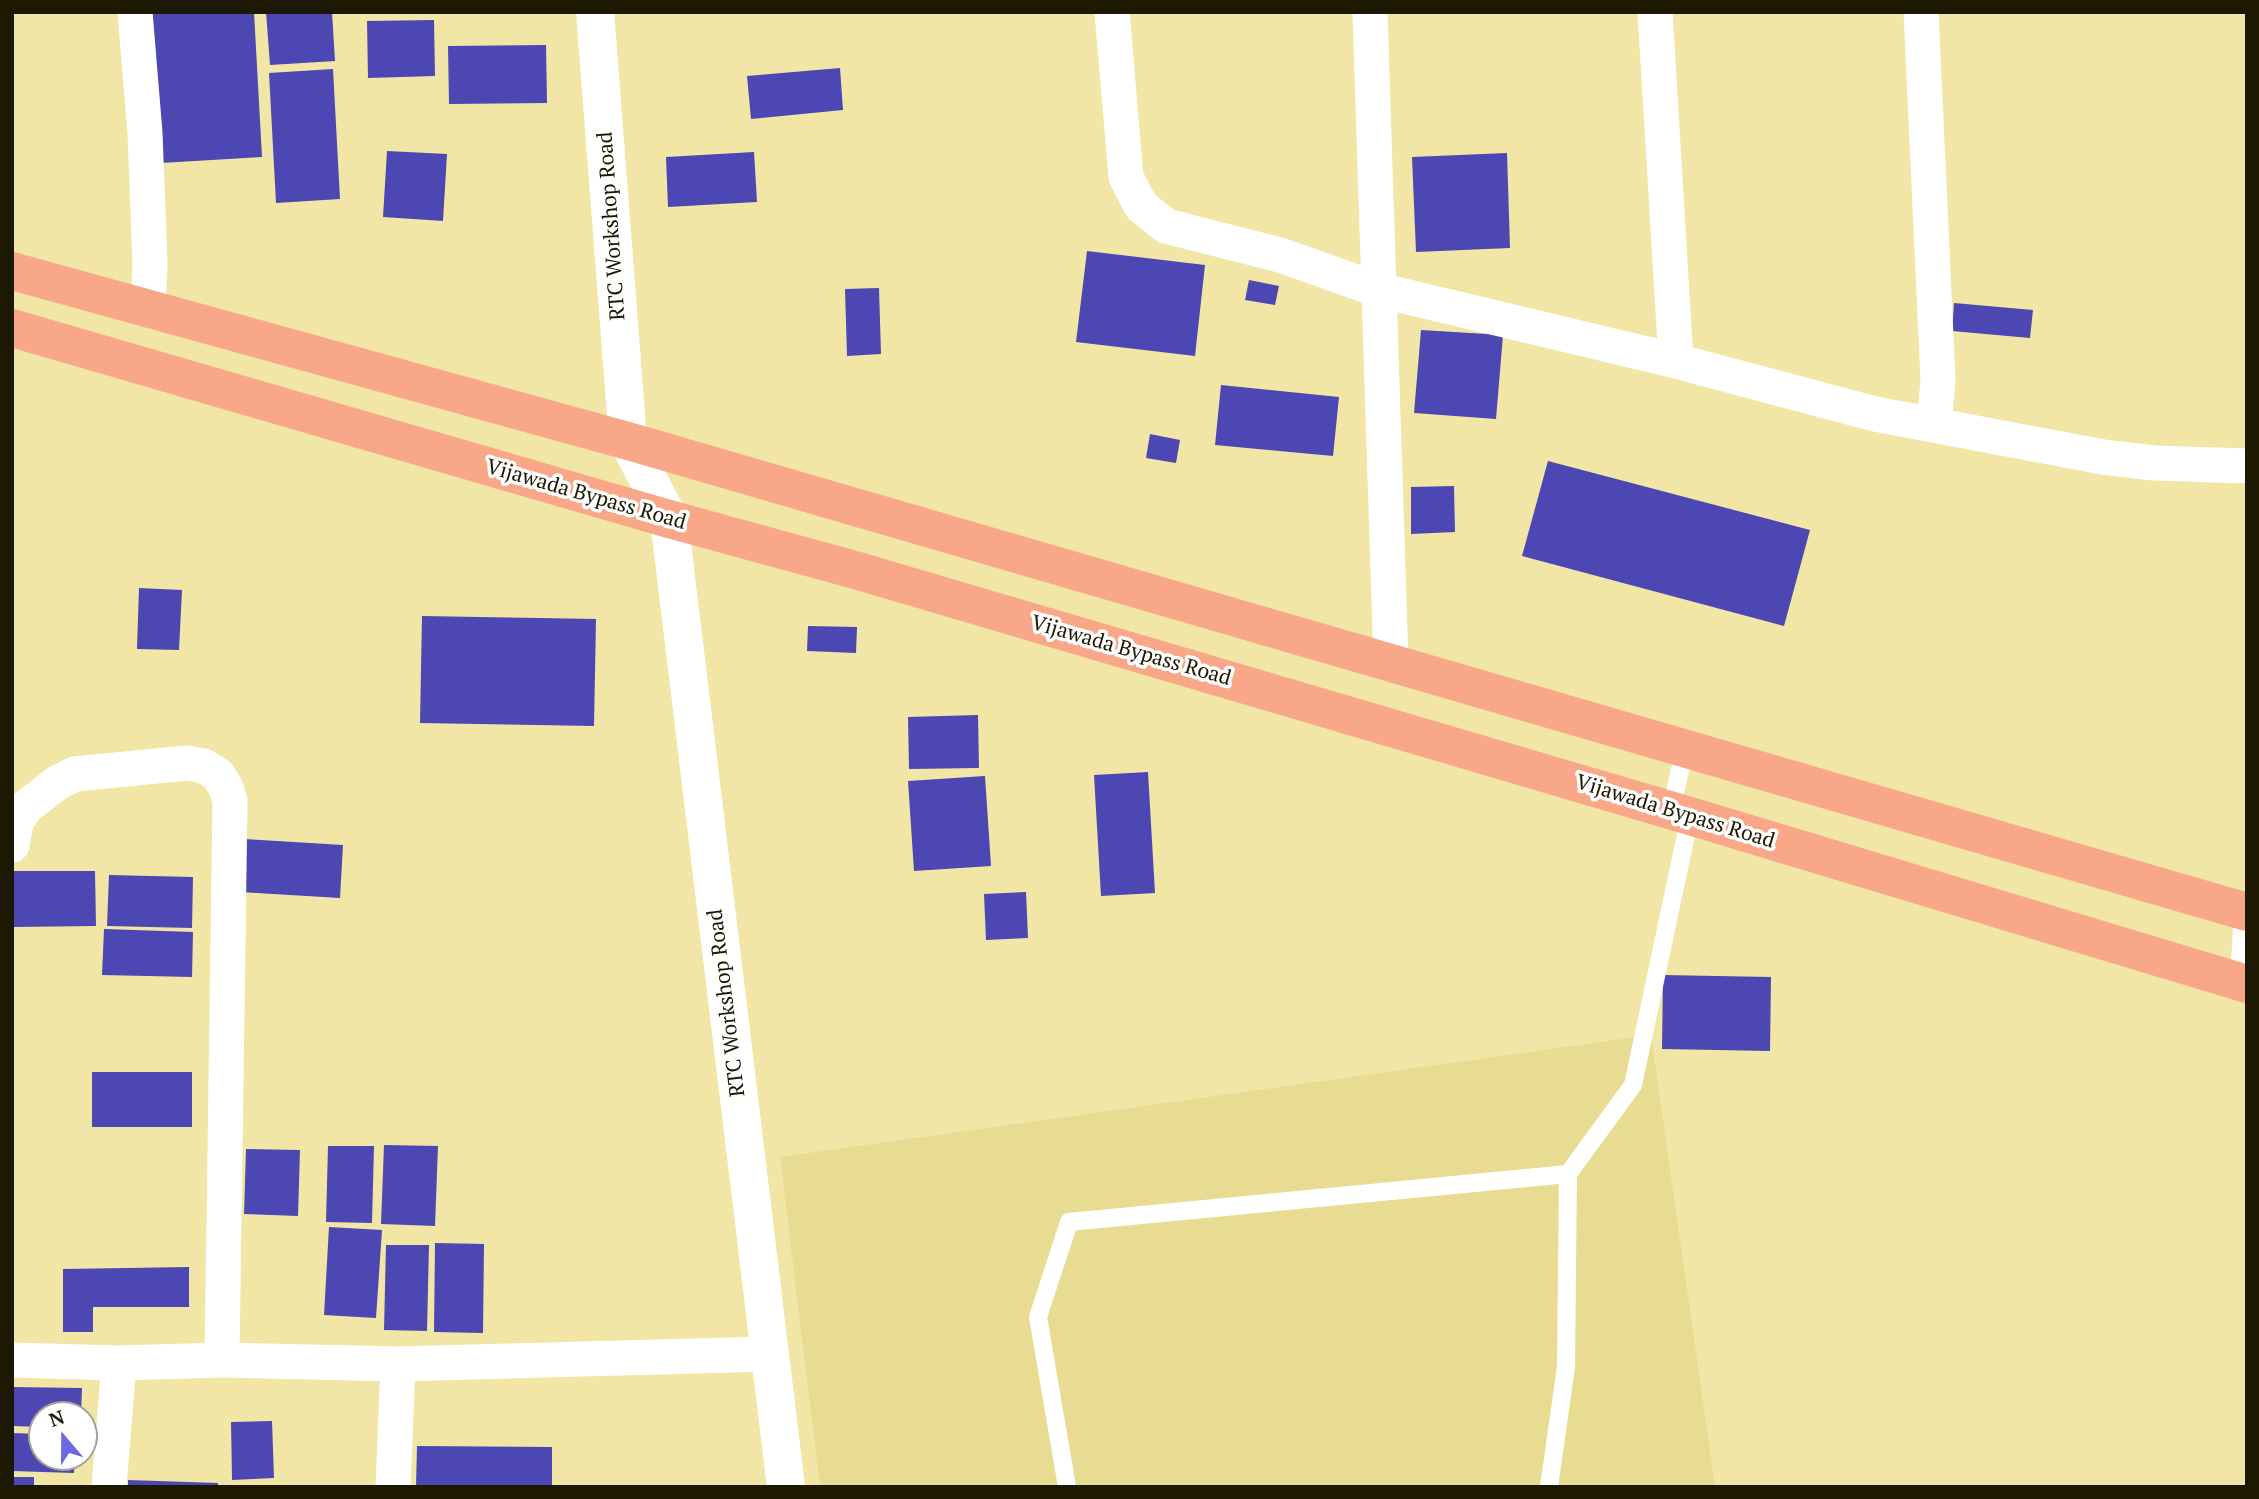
<!DOCTYPE html>
<html>
<head>
<meta charset="utf-8">
<style>
	body { margin:0 }
	#map { position:relative; width:2259px; height:1499px; overflow:hidden; background:#f1e6a5; font-family:"PT Serif",serif }
	canvas { display:block }
	.frame { position:absolute; inset:0; border:14px solid #1d1801; pointer-events:none }
	.north { position:absolute; left:28px; top:1401px; width:70px; height:70px; box-sizing:border-box; background:#fff; border:2px solid #a5a399; border-radius:50%; rotate:340deg; font-size:19px; font-weight:700; line-height:28px; text-align:center; color:#1d1801 }
	.north::after { content:''; display:block; margin:auto; width:24px; height:32px; background:#6b6ae3; clip-path:polygon(50% 0,100% 100%,50% 72%,0 100%) }
</style>
</head>
<body>
<div id="map">
<canvas width="2259" height="1499"></canvas>
<div class="frame"></div>
<div class="north">N</div>
</div>
<script>
const ctx = document.querySelector('canvas').getContext('2d');
ctx.lineJoin = 'round';
function fill(path, color) { ctx.fillStyle = color; ctx.fill(path, 'evenodd'); }
const poly = rows => new Path2D(rows.map(r => 'M' + r).join(''));
function stroke(path, color, width, dash) { ctx.strokeStyle = color; ctx.lineWidth = width; ctx.lineCap = dash ? 'butt' : 'round'; ctx.setLineDash(dash || []); ctx.stroke(path); }
function write(font, color, halo, rows, align = 'center') {
  ctx.font = font + ' "PT Serif",serif'; ctx.lineWidth = 7; ctx.setLineDash([]); ctx.textBaseline = 'middle'; ctx.strokeStyle = halo; ctx.fillStyle = color; for (const [text, x, y, turn = 0] of rows) {
    ctx.save(); ctx.translate(x, y); ctx.rotate((+turn || 0) * Math.PI / 180); ctx.textAlign = isNaN(turn) ? turn : align; if (halo) ctx.strokeText(text, 0, 0); ctx.fillText(text, 0, 0); ctx.restore();
  }
}
fill(poly([
	[1651,1035,1715,1487,820,1487,780,1157]
]), '#e8dc93');
fill(poly([
	[152,12,254,12,262,157,161,163],
	[266,12,332,12,335,61,270,65],
	[434,20,435,76,368,78,367,21],
	[546,45,547,103,449,104,448,46],
	[840,68,843,110,751,119,747,76],
	[333,69,340,199,276,203,269,73],
	[387,151,447,154,443,221,383,217],
	[754,152,757,202,668,207,666,157],
	[1507,153,1510,248,1416,252,1412,157],
	[1087,251,1205,265,1195,356,1076,342],
	[1249,280,1279,286,1275,305,1245,300],
	[879,288,881,354,847,356,845,289],
	[1954,303,2033,310,2030,338,1952,331],
	[1421,330,1503,335,1496,419,1414,413],
	[1221,385,1339,397,1333,456,1215,445],
	[1150,434,1180,440,1176,463,1146,458],
	[1548,461,1810,530,1784,626,1522,556],
	[1454,486,1455,532,1411,534,1411,487],
	[139,588,182,590,179,650,137,649],
	[422,616,596,619,594,726,420,723],
	[808,626,857,627,856,653,807,651],
	[978,715,979,768,909,769,908,717],
	[1148,772,1155,893,1101,896,1094,775],
	[985,776,991,866,914,871,908,781],
	[244,839,343,845,340,898,240,892],
	[12,871,95,871,96,926,13,927],
	[109,875,193,877,192,928,107,926],
	[1026,892,1028,938,986,940,984,894],
	[104,929,193,932,192,977,102,975],
	[1663,975,1771,977,1770,1051,1662,1049],
	[92,1072,192,1072,192,1127,92,1127],
	[384,1145,438,1146,435,1226,381,1224],
	[328,1146,374,1146,372,1223,326,1222],
	[246,1149,300,1150,298,1216,244,1214],
	[329,1227,382,1230,376,1318,324,1315],
	[435,1243,484,1244,483,1333,434,1332],
	[386,1245,429,1245,427,1331,384,1330],
	[189,1267,189,1307,93,1307,93,1332,63,1332,63,1269],
	[12,1387,82,1388,81,1415,42,1415,42,1427,12,1426],
	[272,1421,274,1478,232,1480,231,1422],
	[12,1433,42,1434,42,1457,75,1457,74,1473,12,1471],
	[417,1446,552,1447,552,1487,416,1487],
	[12,1477,34,1477,34,1487,12,1487],
	[128,1480,218,1483,218,1487,128,1487]
]), '#4c47b3');
stroke(poly([
	[1671,810,1685,748],
	[2239,981,2243,910],
	[1067,1487,1038,1317,1069,1222,1568,1174],
	[1549,1487,1566,1367,1568,1174,1633,1085,1690,816]
]), '#fff', 18);
stroke(poly([
	[135,12,145,133,150,264,148,307],
	[1112,12,1126,177,1141,206,1166,226,1280,255,1379,290,1676,361,1875,414,2103,457,2154,463,2247,466],
	[1370,12,1391,663],
	[1655,12,1676,361],
	[1921,12,1938,380,1934,425],
	[12,845,16,823,25,808,57,783,75,774,187,763,204,766,218,775,226,788,230,801,222,1360],
	[12,1360,119,1363,222,1360,398,1364,768,1354],
	[109,1487,119,1363],
	[393,1487,398,1364]
]), '#fff', 35);
stroke(poly([
	[595,12,628,441,669,519,786,1487]
]), '#fff', 38);
stroke(poly([
	[12,271,628,441,2247,912],
	[12,328,669,519,855,570,1690,816,2247,984]
]), '#f8a789', 38);
write('21px', '#1d1801', '#fff', [
	["RTC Workshop Road",612,226,-94],
	["Vijawada Bypass Road",586,495,16],
	["Vijawada Bypass Road",1131,651,16],
	["Vijawada Bypass Road",1675,812,17],
	["RTC Workshop Road",727,1003,-97]
]);
</script>
</body>
</html>
